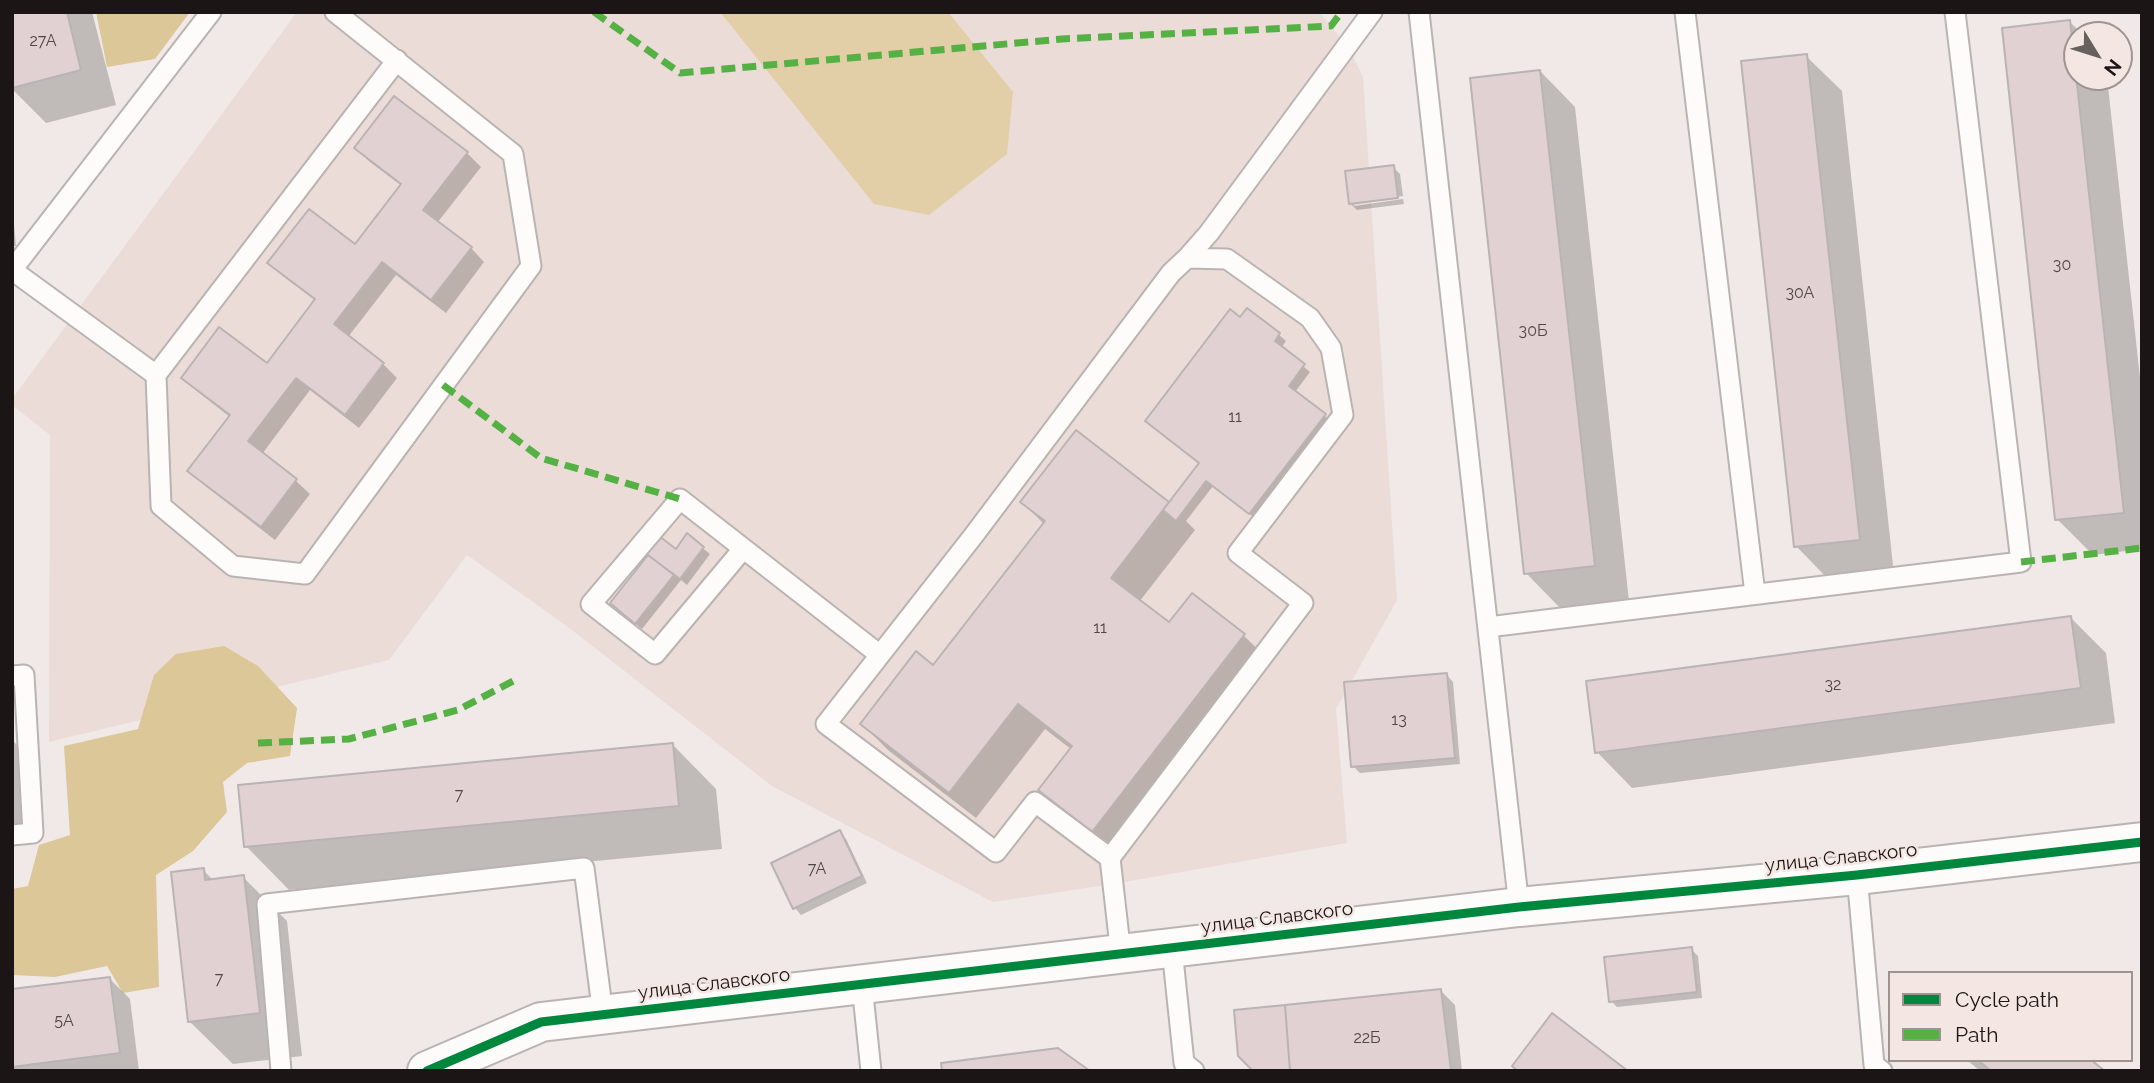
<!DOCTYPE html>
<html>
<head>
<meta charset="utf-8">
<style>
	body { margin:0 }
	#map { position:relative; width:2154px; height:1083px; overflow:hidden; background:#f0e9e7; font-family:Raleway,sans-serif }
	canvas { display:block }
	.frame { position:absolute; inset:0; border:14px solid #1b1615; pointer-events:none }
	.legend { position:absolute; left:1888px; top:971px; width:245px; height:91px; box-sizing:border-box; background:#f4e6e3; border:2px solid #9d9391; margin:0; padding:9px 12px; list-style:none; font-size:21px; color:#1b1615 }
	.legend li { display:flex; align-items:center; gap:14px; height:35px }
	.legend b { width:35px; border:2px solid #9d9391 }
	.north { position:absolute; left:2063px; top:21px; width:70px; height:70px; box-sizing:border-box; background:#f4e6e3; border:2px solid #9d9391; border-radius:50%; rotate:128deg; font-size:19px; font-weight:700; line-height:28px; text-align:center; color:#1b1615 }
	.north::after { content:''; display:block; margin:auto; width:24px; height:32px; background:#66605e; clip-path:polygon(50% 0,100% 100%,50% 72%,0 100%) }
</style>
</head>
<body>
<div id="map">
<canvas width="2154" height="1083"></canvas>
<div class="frame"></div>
<ul class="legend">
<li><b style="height:9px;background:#00873e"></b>Cycle path</li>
<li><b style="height:9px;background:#55b144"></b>Path</li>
</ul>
<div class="north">N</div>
</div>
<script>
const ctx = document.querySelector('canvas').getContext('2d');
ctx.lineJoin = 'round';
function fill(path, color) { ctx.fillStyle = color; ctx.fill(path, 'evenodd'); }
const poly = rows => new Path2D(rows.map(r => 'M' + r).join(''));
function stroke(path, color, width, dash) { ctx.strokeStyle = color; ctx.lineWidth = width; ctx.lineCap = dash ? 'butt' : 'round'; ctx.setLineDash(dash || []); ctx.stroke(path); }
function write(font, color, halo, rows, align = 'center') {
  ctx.font = font + ' Raleway,sans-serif'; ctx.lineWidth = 5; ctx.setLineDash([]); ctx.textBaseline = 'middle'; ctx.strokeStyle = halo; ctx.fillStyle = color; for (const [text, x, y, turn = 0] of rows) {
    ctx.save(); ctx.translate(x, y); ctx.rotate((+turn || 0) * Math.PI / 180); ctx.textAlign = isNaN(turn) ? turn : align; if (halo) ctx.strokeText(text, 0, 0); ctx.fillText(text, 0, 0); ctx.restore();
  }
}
fill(poly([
	[297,12,1319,12,1347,45,1363,77,1397,600,1336,709,1347,843,1113,884,993,902,772,786,568,627,467,555,389,660,49,742,50,435,12,405,12,399]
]), '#ebdcd8');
fill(poly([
	[720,12,948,12,1013,92,1007,154,929,215,874,204]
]), '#e2cfa7');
fill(poly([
	[96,12,190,12,155,59,107,67],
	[224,646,258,666,297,708,290,756,247,763,223,782,227,812,193,851,156,875,159,987,123,993,107,966,55,977,12,975,12,889,28,886,39,845,70,835,64,746,138,729,154,675,176,654]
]), '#dcc799');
fill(poly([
	[12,12,92,12,116,105,46,123,12,89],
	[2070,22,2083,35,2077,35,2077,77,2107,77,2142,396,2142,549,2093,555,2057,519],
	[1806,56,1842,91,1894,575,1831,582,1796,546],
	[1540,71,1575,107,1629,601,1561,609,1526,573],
	[356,148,467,153,481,167,437,223,471,248,484,262,446,313,396,275,348,337,383,364,397,378,359,428,310,390,262,454,296,481,310,494,275,540,203,484,189,471,230,417,197,391,183,378,267,365,316,301,283,276,270,263,355,247,402,186,370,162],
	[1393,167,1400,174,1403,196,1354,202,1354,206,1403,199,1404,204,1357,210,1351,204],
	[12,204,16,246,12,246],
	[1247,310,1279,335,1286,341,1281,348,1310,372,1295,392,1331,421,1256,519,1213,486,1186,521,1195,530,1139,602,1169,625,1243,635,1270,661,1119,857,1066,816,1040,790,1071,749,1045,729,976,818,888,750,862,724,934,667,1044,524,1022,502,1076,432,1170,505,1201,464,1240,319],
	[687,536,710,554,687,585,681,580,642,629,619,610,649,556,676,551],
	[2070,617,2106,653,2115,723,1632,788,1597,752],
	[1447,675,1453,682,1460,764,1360,773,1353,766],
	[12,740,25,753,32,833,12,835],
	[673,745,716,789,722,849,289,890,246,846],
	[839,832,846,839,867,883,801,915,795,908,774,864],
	[203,870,214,881,243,877,287,921,302,1056,233,1064,189,1021],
	[1691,949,1698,956,1702,998,1617,1007,1611,1001],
	[110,979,130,999,139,1071,12,1071,12,991],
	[1441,991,1455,1005,1462,1071,1255,1071],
	[1967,1060,2088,1060,2102,1071,1980,1071]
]), '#0003');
const building = poly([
	[12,12,67,12,81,70,12,88,12,12],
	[2070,20,2124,513,2055,520,2002,28,2070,20],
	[1807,54,1860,540,1794,547,1741,61,1807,54],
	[1540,70,1595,566,1524,574,1470,78,1540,70],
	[394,96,468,152,423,210,472,247,431,300,382,262,334,324,384,363,345,415,296,378,248,441,297,479,261,527,187,471,230,415,181,378,219,327,267,363,315,299,267,263,309,209,355,244,401,184,354,148,394,96],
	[1394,165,1398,198,1349,204,1345,171,1394,165],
	[1247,308,1280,333,1275,341,1305,364,1289,386,1326,414,1249,514,1206,481,1176,521,1163,510,1199,463,1145,421,1230,309,1240,317,1247,308],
	[1076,430,1169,502,1111,578,1169,622,1192,593,1245,634,1092,832,1038,790,1072,746,1018,704,949,793,860,724,916,651,933,665,1045,521,1020,502,1076,430],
	[655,533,676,549,687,533,704,547,680,579,641,550,655,533],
	[648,555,674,575,635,624,610,603,648,555],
	[2071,616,2081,688,1595,753,1586,681,2071,616],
	[1447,673,1455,758,1351,767,1344,682,1447,673],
	[673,743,679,806,244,847,238,785,673,743],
	[840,830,862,876,793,909,771,863,840,830],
	[204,868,205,880,244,875,260,1013,188,1022,171,872,204,868],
	[1692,947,1697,992,1609,1002,1604,957,1692,947],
	[110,977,120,1053,12,1067,12,989,110,977],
	[1441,989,1451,1070,1290,1071,1285,1005,1441,989],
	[1285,1005,1290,1071,1253,1071,1238,1056,1234,1010,1285,1005],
	[1552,1013,1628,1071,1518,1071,1512,1066,1552,1013],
	[1058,1048,1090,1071,942,1071,941,1063,1058,1048],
	[1978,1060,2091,1060,2105,1071,1991,1071,1978,1060]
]);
fill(building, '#e2d1d2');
stroke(building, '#b9b3b3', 2);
const lane = poly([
	[1419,12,1519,907],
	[1685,12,1755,594],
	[1187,258,1209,233,1372,12],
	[12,270,156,375,161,506,233,566,305,574,531,266,513,154,335,12],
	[12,270,211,12],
	[156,375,397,60],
	[743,549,655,654,591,604,680,499,880,655],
	[1488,627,2021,562,1955,12],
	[12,676,24,675,33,833,12,835],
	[1110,858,1035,802,996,852,826,724,974,535,1171,273,1187,258,1227,259,1310,318,1331,348,1343,415,1238,553,1303,603,1110,858,1121,955],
	[1857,875,1874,1065,1882,1071],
	[1172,949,1184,1063,1194,1071],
	[862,985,871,1071],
	[281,1071,267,904,584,868,603,1015]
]);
const secondary = poly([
	[427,1071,541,1022,1519,907,1857,875,2142,842]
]);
stroke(lane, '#b9b4b2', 23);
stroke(secondary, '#b9b4b2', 42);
stroke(lane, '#fdfcfb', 19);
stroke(secondary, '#fdfcfb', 38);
stroke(poly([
	[594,12,680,73,1062,39,1331,26,1340,14],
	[443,385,541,458,680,499],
	[2021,562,2142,548],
	[258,743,349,739,458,710,515,680]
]), '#55b144', 7, [14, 7]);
stroke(poly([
	[427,1071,541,1022,1519,907,1857,875,2142,842]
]), '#00873e', 9);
write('16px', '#4f4746', null, [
	["27А",43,41],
	["30",2062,265],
	["30А",1800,293],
	["30Б",1533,331],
	["11",1235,417],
	["11",1100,628],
	["32",1833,685],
	["13",1399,720],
	["7",459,795],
	["7А",817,869],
	["7",219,979],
	["5А",64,1021],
	["22Б",1367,1038]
]);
write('19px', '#1b1615', '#f4e6e3', [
	["улица Славского",1841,858,-6],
	["улица Славского",1277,918,-7],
	["улица Славского",714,984,-7]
]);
</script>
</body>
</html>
